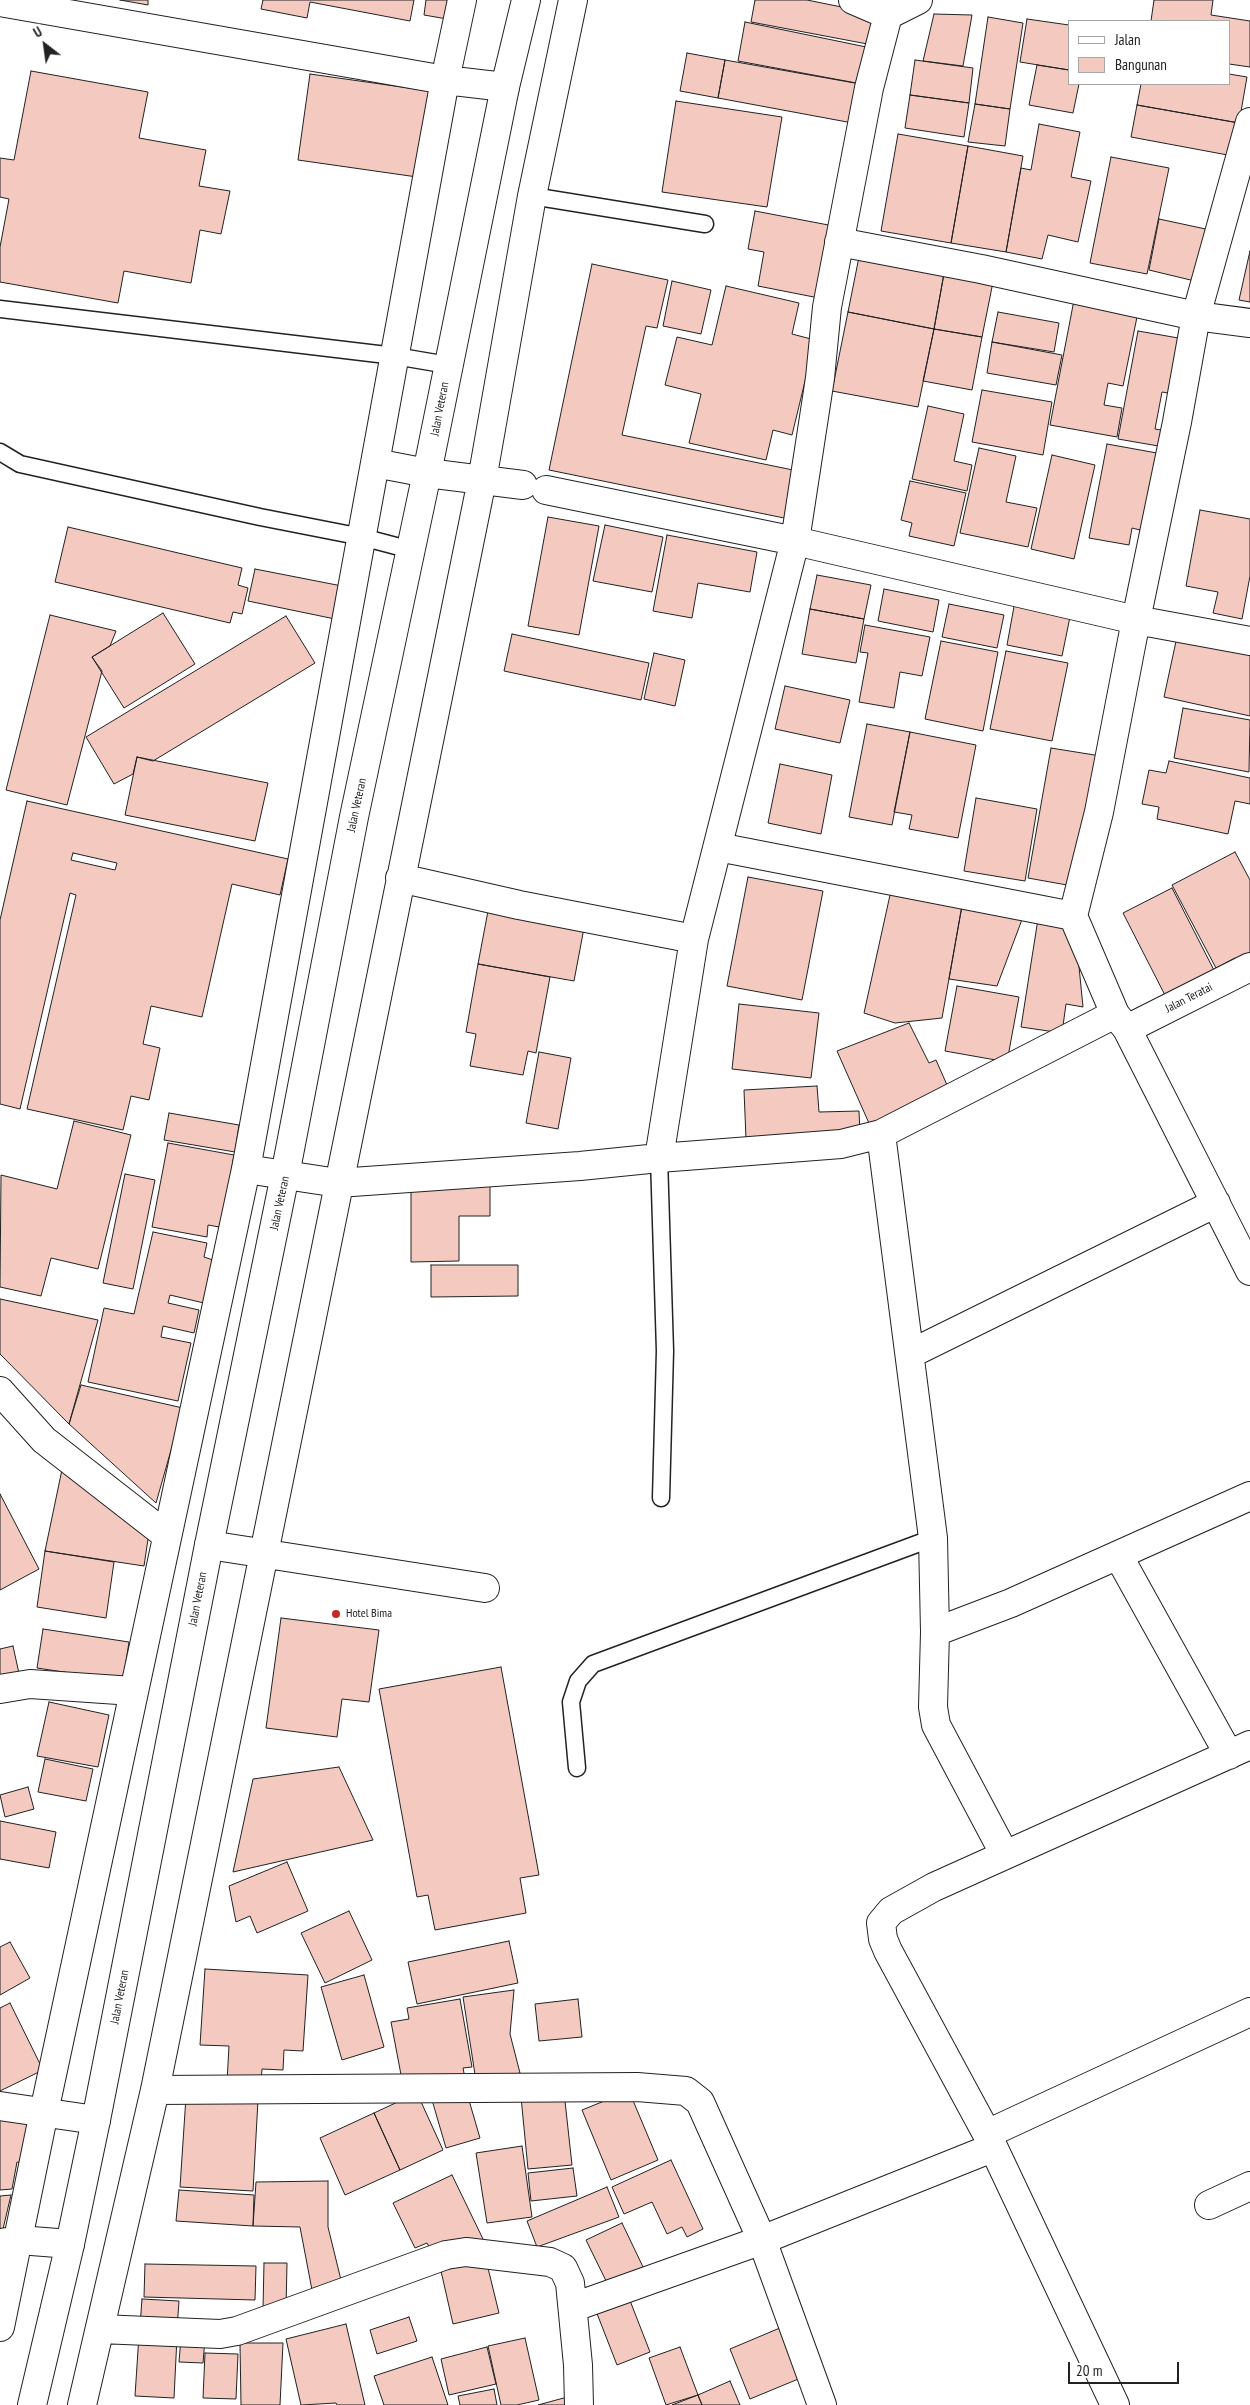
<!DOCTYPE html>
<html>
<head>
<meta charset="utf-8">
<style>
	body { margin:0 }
	#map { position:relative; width:1250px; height:2405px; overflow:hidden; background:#fff; font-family:"PT Sans Narrow",sans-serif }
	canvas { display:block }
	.legend { position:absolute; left:1068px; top:20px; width:162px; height:65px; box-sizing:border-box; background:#fff; border:1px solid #a7a7a7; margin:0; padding:6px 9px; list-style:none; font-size:15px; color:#222 }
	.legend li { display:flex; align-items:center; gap:10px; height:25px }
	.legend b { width:25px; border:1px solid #a7a7a7 }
	.north { position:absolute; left:20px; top:20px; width:50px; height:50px; -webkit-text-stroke:4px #fff; paint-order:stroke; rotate:330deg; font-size:14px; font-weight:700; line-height:20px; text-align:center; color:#222 }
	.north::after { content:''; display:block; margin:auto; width:18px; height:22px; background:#222; clip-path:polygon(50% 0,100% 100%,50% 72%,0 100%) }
	.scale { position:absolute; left:1068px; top:2362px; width:111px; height:22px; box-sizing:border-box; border:2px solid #222; border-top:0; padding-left:6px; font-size:15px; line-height:18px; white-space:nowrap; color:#222; -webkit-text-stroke:4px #fff; paint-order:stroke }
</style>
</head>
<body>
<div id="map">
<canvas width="1250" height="2405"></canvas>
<ul class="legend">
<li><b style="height:6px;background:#fff"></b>Jalan</li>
<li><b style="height:14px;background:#f3c9c0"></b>Bangunan</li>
</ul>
<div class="north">U</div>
<div class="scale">20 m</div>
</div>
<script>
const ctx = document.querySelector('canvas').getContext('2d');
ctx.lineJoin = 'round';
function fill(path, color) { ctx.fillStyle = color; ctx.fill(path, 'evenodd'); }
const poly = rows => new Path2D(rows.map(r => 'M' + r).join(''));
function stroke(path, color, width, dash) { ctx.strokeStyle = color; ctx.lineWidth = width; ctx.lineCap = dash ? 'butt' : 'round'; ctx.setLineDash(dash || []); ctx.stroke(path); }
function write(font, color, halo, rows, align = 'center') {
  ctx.font = font + ' "PT Sans Narrow",sans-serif'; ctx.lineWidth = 4; ctx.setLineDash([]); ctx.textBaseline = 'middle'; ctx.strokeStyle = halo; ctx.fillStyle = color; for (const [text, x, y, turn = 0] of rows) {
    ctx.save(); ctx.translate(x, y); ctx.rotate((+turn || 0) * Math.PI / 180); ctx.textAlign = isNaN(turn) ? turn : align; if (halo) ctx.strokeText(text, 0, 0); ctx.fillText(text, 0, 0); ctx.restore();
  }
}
const building = poly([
	[120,0,148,0,148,5,120,0],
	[263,0,414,0,410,21,310,2,307,18,261,9,263,0],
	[426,0,457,0,453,20,424,15,426,0],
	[755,0,807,0,886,16,878,46,751,22,755,0],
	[1154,0,1213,0,1211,15,1250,21,1250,67,1229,64,1229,21,1151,21,1154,0],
	[934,14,972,15,963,66,923,61,934,14],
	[988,17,1023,23,1010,109,975,104,988,17],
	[1027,19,1069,25,1069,70,1020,62,1027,19],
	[745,22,876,49,867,85,738,61,745,22],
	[687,53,725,60,718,98,680,91,687,53],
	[725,60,866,85,858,124,718,98,725,60],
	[915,60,973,68,969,103,910,95,915,60],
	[1037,65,1069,70,1069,84,1079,84,1073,113,1029,105,1037,65],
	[31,71,148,92,139,138,206,150,199,186,230,191,221,234,200,230,191,283,124,271,118,303,0,282,0,247,9,199,0,197,0,158,14,160,31,71],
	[310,74,437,92,424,178,298,160,310,74],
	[1229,74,1247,77,1239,123,1137,105,1141,84,1229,84,1229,74],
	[910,95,969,103,964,137,905,128,910,95],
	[676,101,782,117,767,207,662,192,676,101],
	[975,104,1010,109,1005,146,968,142,975,104],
	[1137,105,1239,123,1233,156,1131,137,1137,105],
	[1039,124,1080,132,1071,177,1091,181,1078,242,1048,235,1042,259,1006,252,1021,168,1031,170,1039,124],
	[898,134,968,146,951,243,881,231,898,134],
	[968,146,1023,156,1006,252,951,243,968,146],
	[1111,157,1169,168,1147,274,1090,263,1111,157],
	[755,211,839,227,824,299,758,286,764,252,748,249,755,211],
	[1159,219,1215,231,1203,283,1149,270,1159,219],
	[1250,251,1250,302,1239,300,1250,251],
	[860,252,945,268,934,329,848,312,860,252],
	[592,264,668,280,657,328,646,326,622,435,798,471,789,519,549,470,592,264],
	[945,268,994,277,982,337,934,329,945,268],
	[672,281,711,290,701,334,663,326,672,281],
	[726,286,799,303,792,334,815,340,792,435,773,430,766,460,689,443,701,394,665,385,677,337,712,345,726,286],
	[1074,300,1138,312,1123,386,1108,383,1104,405,1122,408,1117,437,1050,425,1074,300],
	[848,312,934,329,918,407,832,391,848,312],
	[998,312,1059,323,1054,352,992,342,998,312],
	[934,329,982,337,972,390,923,381,934,329],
	[1138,331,1190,340,1180,395,1162,392,1155,429,1173,432,1170,448,1118,439,1138,331],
	[992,342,1062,355,1056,385,987,373,992,342],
	[982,390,1052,402,1043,455,972,442,982,390],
	[928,406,964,414,954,461,972,465,967,491,912,479,928,406],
	[1107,444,1168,455,1150,547,1138,544,1140,530,1132,528,1129,545,1089,538,1107,444],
	[979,448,1016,456,1006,502,1037,508,1028,547,960,533,979,448],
	[1052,455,1095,465,1074,559,1031,549,1052,455],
	[910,481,966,493,954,546,909,536,912,523,901,520,910,481],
	[1200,510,1250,519,1250,576,1242,619,1213,613,1218,592,1186,586,1200,510],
	[548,517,599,526,579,635,528,626,548,517],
	[605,525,663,537,652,592,593,581,605,525],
	[68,527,242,568,238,585,248,588,242,614,233,612,230,623,55,582,68,527],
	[667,535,757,552,750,592,698,583,692,618,653,611,667,535],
	[255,569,342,586,335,619,248,601,255,569],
	[817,575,871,585,864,619,810,609,817,575],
	[884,589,939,600,933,632,878,621,884,589],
	[1015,601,1071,612,1062,656,1007,645,1015,601],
	[949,604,1004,615,997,648,942,637,949,604],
	[810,609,864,619,856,663,802,654,810,609],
	[163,613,195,664,124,708,92,657,163,613],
	[50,615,116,631,110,646,92,657,102,671,67,805,6,790,50,615],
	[286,616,315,663,153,761,137,757,133,774,114,784,86,737,286,616],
	[865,625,930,637,922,676,900,672,894,708,859,702,868,653,860,652,865,625],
	[1178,632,1250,647,1250,716,1164,697,1178,632],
	[512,634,649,663,641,700,504,671,512,634],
	[941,641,998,652,983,731,925,719,941,641],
	[1006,651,1068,663,1052,741,990,729,1006,651],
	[654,653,685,660,675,706,644,699,654,653],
	[785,686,850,700,840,743,775,729,785,686],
	[1183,708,1250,720,1249,772,1174,758,1183,708],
	[867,724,910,732,892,825,849,817,867,724],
	[910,732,976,745,958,838,909,829,912,815,894,812,910,732],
	[1051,748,1107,757,1078,887,1028,878,1051,748],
	[137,757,268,783,255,841,125,815,137,757],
	[1169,761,1250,778,1250,804,1235,801,1228,834,1157,819,1159,807,1142,804,1149,770,1166,773,1169,761],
	[780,764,832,775,821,834,768,823,780,764],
	[976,798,1037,809,1025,881,964,871,976,798],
	[27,801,288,859,280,895,232,884,202,1017,151,1006,143,1044,160,1048,149,1100,131,1096,123,1130,27,1109,76,895,70,893,20,1109,0,1104,0,920,27,801],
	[73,853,117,863,115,870,71,860,73,853],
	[1235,852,1250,880,1250,964,1241,969,1235,958,1216,968,1172,885,1235,852],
	[748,877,823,891,802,1000,727,986,748,877],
	[892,886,963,900,942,1018,895,1023,864,1013,892,886],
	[1172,888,1219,980,1170,1005,1123,913,1172,888],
	[963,900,1026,909,997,986,949,979,963,900],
	[488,911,584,928,574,981,478,964,488,911],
	[1038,919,1075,926,1083,1007,1066,1004,1062,1033,1021,1027,1038,919],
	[478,964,550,977,536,1053,528,1051,523,1075,470,1066,476,1034,466,1032,478,964],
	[957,986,1019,997,1007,1062,945,1051,957,986],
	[739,1004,819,1013,811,1078,732,1069,739,1004],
	[909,1023,929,1063,936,1060,951,1094,872,1130,837,1051,909,1023],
	[539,1052,571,1058,558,1129,526,1123,539,1052],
	[817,1086,819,1112,859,1111,860,1134,746,1139,744,1090,817,1086],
	[169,1113,239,1125,235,1152,164,1140,169,1113],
	[74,1121,131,1135,98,1269,51,1258,41,1296,0,1287,1,1175,57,1189,74,1121],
	[168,1143,234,1155,228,1191,225,1228,208,1225,207,1237,152,1227,168,1143],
	[125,1174,155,1180,133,1289,103,1283,125,1174],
	[411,1181,490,1181,490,1216,459,1216,459,1261,411,1262,411,1181],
	[153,1232,207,1243,204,1257,213,1260,204,1303,170,1295,168,1303,199,1310,194,1333,163,1326,161,1337,191,1343,178,1401,88,1382,104,1308,134,1314,153,1232],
	[431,1265,518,1265,518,1296,431,1297,431,1265],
	[0,1299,98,1320,69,1424,0,1354,0,1299],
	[81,1385,183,1408,156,1503,69,1424,81,1385],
	[64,1460,150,1526,144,1566,45,1551,64,1460],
	[0,1494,39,1569,0,1590,0,1494],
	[45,1551,114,1562,106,1618,37,1607,45,1551],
	[281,1618,379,1630,369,1702,342,1699,337,1737,266,1728,281,1618],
	[43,1629,129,1642,123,1681,37,1668,43,1629],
	[13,1646,20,1678,0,1682,0,1649,13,1646],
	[501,1667,539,1875,520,1878,526,1913,435,1930,428,1895,417,1897,379,1689,501,1667],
	[49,1702,109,1715,98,1767,37,1756,49,1702],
	[45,1759,93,1769,86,1801,38,1792,45,1759],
	[339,1767,373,1840,233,1872,253,1779,339,1767],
	[28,1787,34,1809,5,1817,0,1795,28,1787],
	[0,1821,56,1832,49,1868,0,1859,0,1821],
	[287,1862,308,1911,257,1933,250,1916,236,1922,229,1886,287,1862],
	[349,1911,372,1960,325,1983,301,1933,349,1911],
	[509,1941,518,1983,417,2004,408,1962,509,1941],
	[10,1942,30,1978,0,1995,0,1947,10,1942],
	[205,1969,308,1975,303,2051,284,2050,283,2070,262,2069,261,2083,227,2082,229,2046,200,2045,205,1969],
	[364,1975,384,2047,342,2060,321,1987,364,1975],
	[514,1990,510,2034,520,2073,476,2081,463,1997,514,1990],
	[460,1999,472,2067,463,2068,465,2078,402,2080,391,2022,409,2019,407,2008,460,1999],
	[578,1999,582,2037,539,2041,535,2004,578,1999],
	[10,2003,43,2070,0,2091,0,2008,10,2003],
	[466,2090,480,2138,446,2148,432,2100,466,2090],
	[629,2091,658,2160,611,2180,582,2110,629,2091],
	[564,2092,572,2165,528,2169,521,2097,564,2092],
	[417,2093,443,2150,400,2170,374,2113,417,2093],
	[186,2097,258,2100,253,2191,180,2187,186,2097],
	[0,2110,40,2118,30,2164,17,2162,12,2189,0,2190,0,2110],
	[374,2113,400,2170,345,2195,320,2138,374,2113],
	[522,2146,532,2217,487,2223,476,2153,522,2146],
	[671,2160,703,2229,687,2237,682,2227,667,2234,652,2202,624,2214,612,2187,671,2160],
	[573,2168,577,2196,531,2201,528,2173,573,2168],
	[452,2175,483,2239,460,2251,454,2240,431,2250,427,2243,415,2248,393,2203,452,2175],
	[328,2181,328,2227,342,2284,312,2290,300,2227,253,2226,256,2182,328,2181],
	[607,2187,619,2217,537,2247,527,2221,607,2187],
	[179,2190,254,2195,253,2226,176,2221,179,2190],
	[11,2195,3,2229,0,2229,0,2196,11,2195],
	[622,2223,644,2269,609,2287,586,2240,622,2223],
	[486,2260,499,2313,453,2324,441,2271,486,2260],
	[264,2263,287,2263,286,2309,263,2308,264,2263],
	[145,2264,256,2266,255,2300,144,2297,145,2264],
	[629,2298,650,2352,617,2365,596,2311,629,2298],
	[142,2299,179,2301,177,2329,140,2326,142,2299],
	[409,2317,417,2341,377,2354,370,2330,409,2317],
	[346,2324,365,2405,337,2405,336,2403,301,2405,286,2339,346,2324],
	[787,2325,808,2375,750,2399,730,2349,787,2325],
	[139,2335,177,2337,174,2398,135,2396,139,2335],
	[181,2338,205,2339,203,2363,179,2362,181,2338],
	[525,2338,539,2400,517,2405,501,2405,488,2346,525,2338],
	[240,2343,283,2343,280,2405,241,2405,240,2343],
	[487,2347,496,2384,449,2395,441,2359,487,2347],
	[680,2347,698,2395,666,2405,649,2358,680,2347],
	[205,2353,238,2354,236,2399,203,2398,205,2353],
	[432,2357,448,2405,384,2405,374,2376,432,2357],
	[730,2381,740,2405,702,2405,698,2395,730,2381],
	[494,2389,497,2405,460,2405,458,2396,494,2389],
	[698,2395,702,2405,672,2405,698,2395],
	[571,2396,573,2405,538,2405,571,2396]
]);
fill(building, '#f3c9c0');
stroke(building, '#222', 1);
const service = poly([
	[532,196,705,224],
	[0,309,395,356,448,365],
	[0,452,20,464,260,517,362,537,411,550],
	[659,1158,665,1351,661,1498],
	[577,1768,571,1702,578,1681,593,1664,933,1538]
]);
const minor = poly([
	[853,0,888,15],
	[0,2,445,80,505,87],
	[1250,122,1196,316,1177,422,1136,620,1250,641],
	[839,242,981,269,1196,316,1250,323],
	[375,463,427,473,523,485],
	[546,490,795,541,1136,620,1099,812,1073,916,1115,1014,1127,1029,1250,1271],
	[718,847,1073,916],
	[400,878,519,905,694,939],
	[1127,1029,1250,967],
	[881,1134,933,1538,935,1632],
	[659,1158,694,939,795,541,820,378,827,307,869,88,888,15,918,0],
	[246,1169,338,1183,580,1166,659,1158,841,1144,881,1134,1115,1014],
	[910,1354,1216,1203],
	[0,1391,44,1440,166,1535],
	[209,1545,485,1588],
	[1118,1555,1229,1755],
	[0,1689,30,1684,133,1691],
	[1005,1855,936,1725,933,1707,935,1632,1011,1603,1250,1496],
	[155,2090,637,2087,686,2091,700,2102,762,2240,822,2405],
	[0,2106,96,2120],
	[987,2134,1250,2012],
	[1209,2205,1250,2186],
	[1,2243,19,2240,70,2244],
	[574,2307,762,2240,992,2148],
	[0,2327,44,2112,246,1169,445,80,462,0],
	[100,2329,220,2334,237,2331,446,2255,466,2252,550,2262,563,2268,570,2283,578,2365,579,2405],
	[82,2405,155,2090,482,480,532,196,573,0],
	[1115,2405,987,2134,888,1951,883,1939,881,1923,891,1911,934,1887,1250,1745]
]);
const secondary = poly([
	[32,2405,70,2244,96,2120,209,1545,285,1175,354,817,427,473,505,87,526,0]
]);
stroke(service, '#222', 19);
stroke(minor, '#222', 30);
stroke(secondary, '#222', 30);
stroke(service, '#fff', 16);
stroke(minor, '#fff', 28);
stroke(secondary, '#fff', 28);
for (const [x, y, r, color] of [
	[336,1614,5,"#c62828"]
]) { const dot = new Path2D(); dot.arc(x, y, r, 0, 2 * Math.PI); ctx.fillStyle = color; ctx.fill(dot); stroke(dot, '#fff', 2); }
write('12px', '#222', '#fff', [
	["Jalan Veteran",440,409,-79],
	["Jalan Veteran",357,805,-78],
	["Jalan Teratai",1189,998,-27],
	["Jalan Veteran",280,1203,-78],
	["Jalan Veteran",198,1599,-79],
	["Jalan Veteran",120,1997,-79]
]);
write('12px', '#222', '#fff', [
	["Hotel Bima",346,1614]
], 'left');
</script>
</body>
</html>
